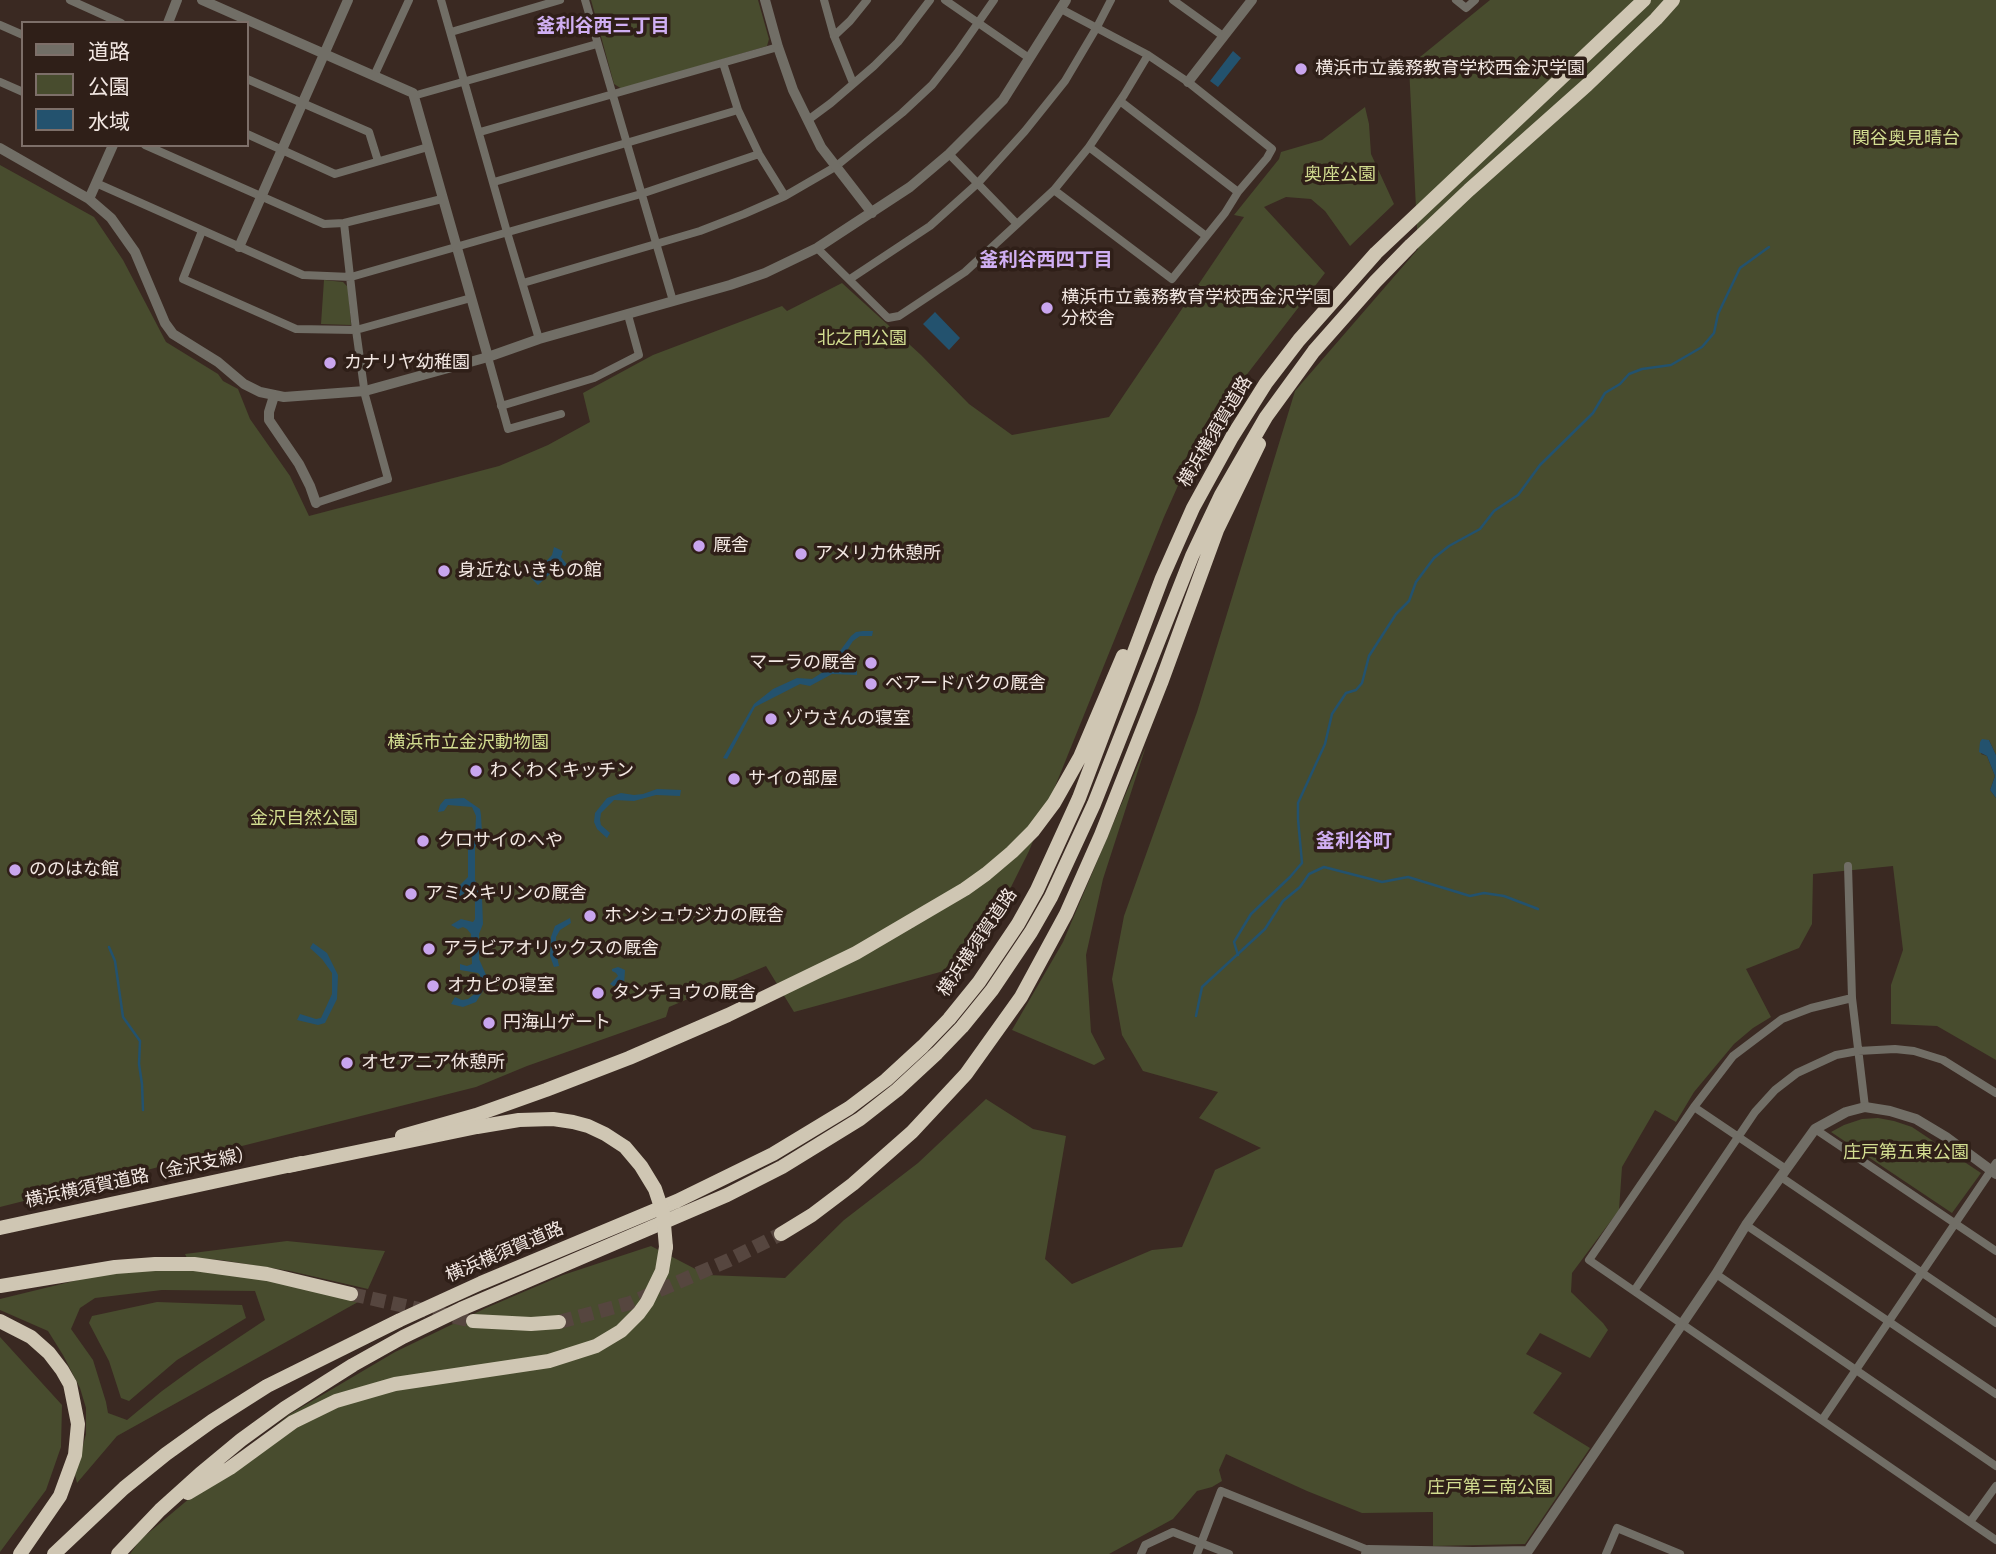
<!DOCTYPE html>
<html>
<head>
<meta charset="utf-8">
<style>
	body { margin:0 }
	#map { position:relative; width:1996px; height:1554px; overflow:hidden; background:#3a2922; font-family:Roboto,"Noto Sans JP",sans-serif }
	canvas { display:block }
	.legend { position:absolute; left:21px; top:21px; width:228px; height:126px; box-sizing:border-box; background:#2f1f18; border:2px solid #7d6f69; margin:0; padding:9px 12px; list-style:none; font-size:21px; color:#f2e7e2 }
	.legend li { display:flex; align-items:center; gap:14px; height:35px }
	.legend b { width:35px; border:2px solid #7d6f69 }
</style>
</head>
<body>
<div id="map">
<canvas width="1996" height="1554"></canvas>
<ul class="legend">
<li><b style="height:9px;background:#716e66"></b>道路</li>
<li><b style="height:19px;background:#484c2e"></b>公園</li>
<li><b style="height:19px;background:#23526e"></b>水域</li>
</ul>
</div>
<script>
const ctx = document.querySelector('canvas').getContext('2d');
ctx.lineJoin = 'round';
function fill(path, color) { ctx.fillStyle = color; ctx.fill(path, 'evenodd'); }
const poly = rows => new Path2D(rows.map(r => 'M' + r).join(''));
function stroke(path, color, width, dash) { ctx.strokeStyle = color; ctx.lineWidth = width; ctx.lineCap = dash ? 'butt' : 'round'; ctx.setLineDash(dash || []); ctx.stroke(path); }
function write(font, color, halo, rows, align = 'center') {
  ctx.font = font + ' Roboto,"Noto Sans JP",sans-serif'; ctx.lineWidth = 7; ctx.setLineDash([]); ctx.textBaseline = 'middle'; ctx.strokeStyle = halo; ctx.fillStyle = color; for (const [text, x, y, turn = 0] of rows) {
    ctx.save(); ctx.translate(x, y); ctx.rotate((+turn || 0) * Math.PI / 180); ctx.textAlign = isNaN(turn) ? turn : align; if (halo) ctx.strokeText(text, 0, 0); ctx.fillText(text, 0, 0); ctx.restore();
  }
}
fill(poly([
	[591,0,758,0,769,39,767,46,622,89,614,84],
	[1490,0,1996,0,1996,755,1989,740,1981,754,1987,756,1995,776,1990,790,1996,798,1996,1060,1937,1026,1891,1024,1891,985,1903,950,1893,866,1813,874,1812,924,1799,948,1746,969,1771,1017,1753,1028,1734,1044,1694,1092,1676,1122,1655,1110,1622,1167,1619,1210,1572,1273,1571,1292,1603,1323,1608,1330,1590,1358,1540,1333,1526,1354,1562,1373,1533,1413,1590,1448,1525,1544,1433,1546,1433,1512,1362,1513,1307,1491,1226,1454,1219,1470,1222,1481,1212,1487,1197,1491,1173,1519,1109,1554,130,1554,140,1540,290,1414,395,1352,486,1308,563,1275,651,1246,707,1275,785,1278,844,1220,918,1163,986,1099,1033,1129,1066,1136,1045,1259,1072,1284,1152,1250,1182,1247,1215,1170,1261,1148,1199,1118,1218,1092,1143,1071,1122,1035,1112,979,1124,916,1197,712,1295,391,1418,249,1409,66],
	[1365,107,1369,124,1371,154,1394,204,1350,246,1325,211,1311,199,1286,197,1264,207,1325,273,1201,434,1164,517,1029,851,973,963,794,1012,766,966,669,1007,666,1017,527,1066,476,1087,0,1207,0,165,94,217,123,260,166,342,218,374,223,381,238,389,250,419,290,476,309,516,499,466,548,445,590,422,583,393,653,355,782,306,787,311,842,283,921,355,969,404,1012,435,1109,417,1244,217,1234,215,1279,159,1281,152,1322,140],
	[324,280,343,282,348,287,351,325,321,324],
	[1146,746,1103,879,1086,955,1091,1032,1105,1059,1094,1065,1012,1030,1063,942],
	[1878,1118,1894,1121,1912,1127,1981,1173,1952,1213,1831,1132,1844,1125,1862,1119],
	[287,1241,385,1251,368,1289,290,1271,221,1260,187,1258,185,1254],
	[170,1268,245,1275,358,1302,117,1436,77,1483,75,1475,86,1434,86,1408,80,1388,63,1355,48,1331,0,1310,0,1299,123,1269],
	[162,1290,255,1291,265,1320,199,1364,162,1391,127,1420,108,1413,106,1402,93,1360,71,1329,80,1308,95,1298],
	[157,1302,242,1305,246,1318,177,1360,129,1401,121,1398,109,1361,89,1323,92,1316],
	[0,1337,62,1405,61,1447,46,1490,0,1552]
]), '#484c2e');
fill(poly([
	[1233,51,1241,58,1218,87,1210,81],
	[935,312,960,338,949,350,923,324],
	[554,547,563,551,561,557,570,568,570,577,561,572,552,572,538,585,531,578,552,555],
	[863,631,873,631,872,636,860,636,853,641,835,669,857,671,857,675,832,674,810,686,800,684,755,707,727,759,723,758,754,704,773,689,797,678,812,679,826,670,851,636,856,632],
	[1982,739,1989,740,1996,755,1996,798,1990,790,1995,776,1987,756,1979,752,1980,742],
	[657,789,681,790,680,796,656,795,634,801,614,800,601,813,600,820,601,825,610,833,607,838,597,829,594,822,595,813,607,798,621,793,634,795,643,794],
	[464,798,480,809,481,815,482,834,475,847,475,880,482,898,483,924,479,934,479,959,487,977,486,986,476,1002,463,1007,451,1004,455,997,462,1000,468,999,477,992,480,984,480,975,478,973,460,970,460,964,467,966,472,964,471,934,467,929,463,927,458,929,451,925,461,919,473,922,475,919,475,900,471,892,467,891,456,900,453,900,452,893,468,877,468,849,464,847,454,846,454,841,475,839,476,816,472,807,448,805,444,811,438,812,440,805,445,799],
	[570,918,571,923,560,930,556,937,556,952,559,966,554,967,550,956,551,937,555,926],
	[313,943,327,953,338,975,337,999,325,1023,318,1025,297,1020,300,1014,316,1019,321,1018,332,994,332,973,322,959,310,948],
	[618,967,625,970,624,986,613,986,610,984,618,976,616,973,612,971,612,969]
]), '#23526e');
stroke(poly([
	[109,947,115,961,123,1017,140,1041,139,1064,142,1084,143,1110],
	[1238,955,1234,942,1251,914,1290,877,1302,863,1298,819,1298,803,1325,744,1332,714,1346,693,1356,690,1362,683,1369,656,1396,614,1409,601,1416,582,1434,558,1449,546,1480,529,1494,511,1518,495,1540,465,1593,413,1605,393,1620,384,1629,374,1642,369,1671,365,1702,347,1714,333,1718,314,1740,268,1769,247],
	[1196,1016,1202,987,1265,929,1283,901,1300,887,1309,874,1324,867,1382,882,1408,877,1470,896,1484,893,1504,896,1538,909]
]), '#23526e', 2.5);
stroke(poly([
	[351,1294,473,1321],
	[559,1322,630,1303,729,1260,781,1234]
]), '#56463f', 14, [14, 7]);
stroke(poly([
	[70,0,121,23],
	[441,0,507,232,539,339],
	[585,0,673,301],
	[824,0,834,36,853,83],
	[945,0,1029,58],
	[1173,0,1223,36],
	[1456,0,1466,8,1475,0],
	[0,25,23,35],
	[451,32,560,0],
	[834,36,850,21,867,0],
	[723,63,738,110,759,154,785,196],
	[374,76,409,0],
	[247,79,369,132,378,161],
	[0,82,23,92],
	[413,96,597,44],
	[1120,101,1238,192],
	[808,120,831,103,874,66,898,42,930,0],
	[480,132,778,47],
	[247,134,335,174,428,147],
	[145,145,324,224,344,223,442,199],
	[1089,147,1206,236],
	[949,154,1017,224],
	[494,182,738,110],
	[96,183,303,275,351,277,641,194,759,154],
	[1054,190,1172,279,1225,213,1238,192,1267,158,1272,149,1188,82,1148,55,1061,9],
	[202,231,183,279,296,329,356,330,471,298],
	[817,248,888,318,899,316,965,272,1054,190,1089,147,1124,95,1148,55],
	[850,279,930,226,978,183,1025,131,1065,81,1097,27,1111,0],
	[523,283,700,231,744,214,785,196,835,167,902,113,932,85,957,53,994,0],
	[488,357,508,429,561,414],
	[501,406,594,378,639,355,628,315],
	[316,503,388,479,365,395,356,330,344,223],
	[1848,866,1852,998,1865,1107],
	[1852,998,1811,1008,1782,1019,1733,1056,1694,1107,1589,1260,1996,1540],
	[1694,1107,1786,1169],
	[1815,1129,1996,1251],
	[1781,1177,1996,1323],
	[1746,1225,1996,1394],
	[1716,1274,1996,1466],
	[1634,1291,1755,1112,1775,1090,1797,1073,1836,1055,1858,1051,1895,1049,1914,1051,1943,1060,1996,1093],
	[1822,1420,1996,1163],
	[1970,1522,1996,1486],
	[1141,1554,1145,1545,1173,1532,1229,1554],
	[1197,1554,1221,1491,1368,1550],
	[1606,1554,1617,1528,1680,1554]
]), '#716e66', 8);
stroke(poly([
	[202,0,413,93,488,357],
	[765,0,778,47,793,90,821,147,872,213],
	[168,23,177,0],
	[1188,82,1252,0],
	[0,148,89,199,111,218,135,252,165,323,173,334,218,362,244,384,260,392,284,397,365,391,488,357,539,339,730,285,765,273,817,248,910,187,949,154,1003,100,1066,0],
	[89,199,113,145],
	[239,247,348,0],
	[274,396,269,412,269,420,299,464,310,486,316,503],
	[1366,1554,1368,1550,1473,1552,1528,1551,1716,1274,1746,1225,1815,1129,1846,1112,1865,1107,1890,1111,1916,1119,1946,1137,1996,1174]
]), '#716e66', 10);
stroke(poly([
	[402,1136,476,1115,546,1090,629,1058,728,1015,856,953,965,889,986,874,1012,852,1033,831,1054,803,1080,757,1123,656],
	[0,1228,301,1163],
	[781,1234,812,1215,853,1184,912,1132,966,1074,1021,997,1066,914,1101,835,1161,683,1217,530,1259,444],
	[0,1286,115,1267,155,1264,194,1264,267,1274,351,1294],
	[0,1321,31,1337,49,1353,62,1370,70,1384,78,1424,75,1455,60,1496,20,1554],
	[473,1321,531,1324,559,1322],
	[188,1493,230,1468,293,1422,336,1401,395,1384,549,1361,596,1346,621,1331,639,1313,647,1302,662,1271,666,1247],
	[54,1554,124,1488,166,1454,212,1421,267,1386,400,1320,481,1283,677,1201,773,1154,849,1108,886,1080,923,1046,949,1019,979,982,1018,924,1037,890,1079,798,1162,578,1193,508,1232,437,1266,383,1299,340,1376,253,1644,0],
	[118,1554,160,1510,200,1474,241,1440,285,1408,353,1365,403,1337,461,1309,727,1195,782,1167,860,1119,897,1090,937,1053,962,1027,992,990,1031,932,1051,897,1094,804,1192,556,1221,495,1266,417,1314,351,1375,282,1411,245,1469,190,1587,85,1656,19,1673,0]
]), '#cfc6b3', 14);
stroke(poly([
	[289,1166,477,1127,519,1120,553,1119,573,1122,588,1126,605,1134,625,1147,641,1166,655,1189,663,1213,666,1247]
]), '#cfc6b3', 14);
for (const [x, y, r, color] of [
	[1301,69,7,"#c9a5ee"],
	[1047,308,7,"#c9a5ee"],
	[330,363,7,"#c9a5ee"],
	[699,546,7,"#c9a5ee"],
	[801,554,7,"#c9a5ee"],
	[444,571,7,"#c9a5ee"],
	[871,663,7,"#c9a5ee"],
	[871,684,7,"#c9a5ee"],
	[771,719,7,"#c9a5ee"],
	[476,771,7,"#c9a5ee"],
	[734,779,7,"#c9a5ee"],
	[423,841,7,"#c9a5ee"],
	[15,870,7,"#c9a5ee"],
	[411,894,7,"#c9a5ee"],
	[590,916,7,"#c9a5ee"],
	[429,949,7,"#c9a5ee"],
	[433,986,7,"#c9a5ee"],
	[598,993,7,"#c9a5ee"],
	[489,1023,7,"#c9a5ee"],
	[347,1063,7,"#c9a5ee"]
]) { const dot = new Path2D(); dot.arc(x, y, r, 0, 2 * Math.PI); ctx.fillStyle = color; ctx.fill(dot); stroke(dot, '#2f1f18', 2.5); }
write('18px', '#f2e7e2', '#2f1f18', [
	["横浜市立義務教育学校西金沢学園",1315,69],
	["横浜市立義務教育学校西金沢学園",1061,298],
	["分校舎",1061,319],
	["カナリヤ幼稚園",344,363],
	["厩舎",713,546],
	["アメリカ休憩所",815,554],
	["身近ないきもの館",458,571],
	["マーラの厩舎",857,663,"right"],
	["ベアードバクの厩舎",885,684],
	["ゾウさんの寝室",785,719],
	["わくわくキッチン",490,771],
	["サイの部屋",748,779],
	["クロサイのへや",437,841],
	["ののはな館",29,870],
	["アミメキリンの厩舎",425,894],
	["ホンシュウジカの厩舎",604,916],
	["アラビアオリックスの厩舎",443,949],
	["オカピの寝室",447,986],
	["タンチョウの厩舎",612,993],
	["円海山ゲート",503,1023],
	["オセアニア休憩所",361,1063]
], 'left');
write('18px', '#d2dd90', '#2f1f18', [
	["関谷奥見晴台",1906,139],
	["奥座公園",1340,175],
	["北之門公園",862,339],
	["横浜市立金沢動物園",468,743],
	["金沢自然公園",304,819],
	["庄戸第五東公園",1906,1153],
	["庄戸第三南公園",1490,1488]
]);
write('18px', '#f2e7e2', '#2f1f18', [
	["横浜横須賀道路",1216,432,-59],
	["横浜横須賀道路",978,943,-56],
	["横浜横須賀道路（金沢支線）",140,1178,-12],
	["横浜横須賀道路",505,1253,-23]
]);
write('bold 19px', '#d0aff3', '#2f1f18', [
	["釜利谷西三丁目",603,27],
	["釜利谷西四丁目",1046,261],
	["釜利谷町",1354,842]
]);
</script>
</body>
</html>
